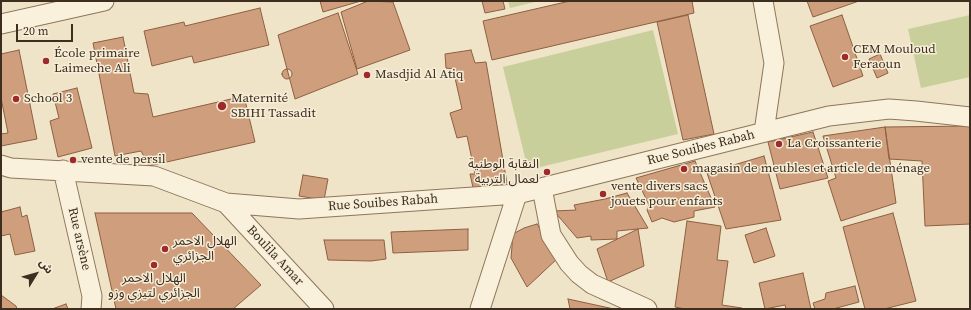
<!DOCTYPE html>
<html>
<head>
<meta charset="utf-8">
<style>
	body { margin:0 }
	#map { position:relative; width:971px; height:310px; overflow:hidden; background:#f0e4c8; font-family:"Source Serif 4","Noto Sans Arabic",serif }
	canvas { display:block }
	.frame { position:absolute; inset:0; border:2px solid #3d2e20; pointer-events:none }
	.north { position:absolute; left:16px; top:254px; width:40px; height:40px; -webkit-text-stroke:3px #f7eed8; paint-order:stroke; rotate:53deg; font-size:11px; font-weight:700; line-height:16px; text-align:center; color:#3d2e20 }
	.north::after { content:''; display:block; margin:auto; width:14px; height:18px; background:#3d2e20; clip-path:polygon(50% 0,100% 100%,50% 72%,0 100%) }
	.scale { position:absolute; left:16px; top:24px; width:57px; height:18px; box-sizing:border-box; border:2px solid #3d2e20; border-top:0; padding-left:5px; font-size:12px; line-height:14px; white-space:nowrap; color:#3d2e20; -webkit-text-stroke:3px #f7eed8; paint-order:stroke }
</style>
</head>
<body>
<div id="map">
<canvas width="971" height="310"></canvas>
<div class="frame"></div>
<div class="north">ش</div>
<div class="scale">20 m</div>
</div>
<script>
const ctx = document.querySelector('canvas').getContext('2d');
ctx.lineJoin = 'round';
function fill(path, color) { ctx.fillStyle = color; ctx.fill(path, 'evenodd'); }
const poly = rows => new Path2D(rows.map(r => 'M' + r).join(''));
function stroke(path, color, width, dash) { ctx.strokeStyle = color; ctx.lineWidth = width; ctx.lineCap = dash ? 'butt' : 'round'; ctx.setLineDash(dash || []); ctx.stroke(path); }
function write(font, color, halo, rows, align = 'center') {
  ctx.font = font + ' "Source Serif 4","Noto Sans Arabic",serif'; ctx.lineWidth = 3; ctx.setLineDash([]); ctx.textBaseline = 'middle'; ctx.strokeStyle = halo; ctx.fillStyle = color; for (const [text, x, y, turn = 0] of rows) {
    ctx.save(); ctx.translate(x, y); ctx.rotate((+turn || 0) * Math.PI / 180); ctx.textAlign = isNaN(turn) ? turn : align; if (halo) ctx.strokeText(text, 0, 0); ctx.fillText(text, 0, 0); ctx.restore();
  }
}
fill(poly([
	[508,1,539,1,510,8],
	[970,15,970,77,921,88,908,29],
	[653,30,678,134,528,170,503,67]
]), '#c9cf9b');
const building = poly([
	[320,1,361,1,323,12,320,1],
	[368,1,393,2,410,50,357,69,341,12,368,1],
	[482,1,503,1,505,9,485,13,482,1],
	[570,1,692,1,694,13,492,60,483,21,570,1],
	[807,1,859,1,813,17,807,1],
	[260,8,269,45,194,63,192,56,152,66,144,31,184,22,185,26,260,8],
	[338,13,358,74,295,99,278,35,338,13],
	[688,15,714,134,683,140,657,22,688,15],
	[842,15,863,76,833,87,810,26,842,15],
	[123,37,134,93,148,94,153,117,244,96,255,142,149,166,141,151,115,156,93,43,123,37],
	[19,50,37,139,1,146,1,134,8,133,1,98,1,54,19,50],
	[471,50,475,63,486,62,507,183,474,192,470,174,475,174,467,136,457,138,450,113,462,109,453,69,446,68,445,54,471,50],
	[880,54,888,73,877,78,869,59,880,54],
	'282 74a5 5 0 1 1 10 0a5 5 0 1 1-10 0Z',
	[77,88,92,148,58,157,50,121,59,118,53,94,77,88],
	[970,126,970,224,925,226,922,161,889,159,885,127,970,126],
	[885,127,896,203,841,221,828,181,836,178,823,136,885,127],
	[813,132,828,178,780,189,768,142,813,132],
	[764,156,781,220,726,229,707,173,764,156],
	[695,161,715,207,694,211,694,217,674,222,662,218,652,222,647,210,649,205,636,178,695,161],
	[303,175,328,179,324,200,299,196,303,175],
	[627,193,648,228,617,231,617,239,591,240,591,236,577,238,554,211,576,210,574,205,605,199,627,193],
	[20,207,22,217,27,215,35,251,15,255,10,234,1,236,1,212,20,207],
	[95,213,192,213,261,285,233,309,116,309,95,213],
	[893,213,916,301,884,309,865,309,843,227,893,213],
	[687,221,721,226,717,260,728,261,722,305,742,308,741,309,685,309,675,307,687,221],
	[537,224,558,258,527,287,511,258,513,234,524,228,537,224],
	[766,228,775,256,754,263,745,235,766,228],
	[468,229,468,250,393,253,391,232,468,229],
	[638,229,644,266,608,282,597,249,638,229],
	[324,240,384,240,386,259,371,261,328,260,324,240],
	[803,273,811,309,786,309,785,305,765,309,759,283,803,273],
	[855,286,859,302,833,309,815,309,813,303,825,299,826,293,855,286],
	[1,295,16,306,17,309,1,309,1,295],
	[568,299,614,309,570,309,568,299],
	[66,304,68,309,52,309,66,304]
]);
fill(building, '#cf9f7d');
stroke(building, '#8d5f41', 1);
const street = poly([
	[763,1,774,63,764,132],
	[1,24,104,1],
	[1,165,11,168,154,176,226,203,299,209,517,194,829,116,889,109,916,111,970,117],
	[63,170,92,296,91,309],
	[542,188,551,235,569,263,579,274,592,284,647,309],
	[226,203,324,309],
	[480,309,517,194]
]);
stroke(street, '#8d765c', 21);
stroke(street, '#faf1dc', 19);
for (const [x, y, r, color] of [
	[845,57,4,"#9e2a2b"],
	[46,61,4,"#9e2a2b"],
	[367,75,4,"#9e2a2b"],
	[16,99,4,"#9e2a2b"],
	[222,106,5,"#9e2a2b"],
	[779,144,4,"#9e2a2b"],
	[73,160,4,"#9e2a2b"],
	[684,169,4,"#9e2a2b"],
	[547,172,4,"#9e2a2b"],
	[603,194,4,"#9e2a2b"],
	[165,249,4,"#9e2a2b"],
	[154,265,4,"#9e2a2b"]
]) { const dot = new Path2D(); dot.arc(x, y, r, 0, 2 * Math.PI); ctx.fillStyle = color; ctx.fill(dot); stroke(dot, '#f7eed8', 1.5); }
write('13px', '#3d2e20', '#f7eed8', [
	["CEM Mouloud",853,50],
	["Feraoun",853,65],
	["École primaire",54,54],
	["Laimeche Ali",54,69],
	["Masdjid Al Atiq",375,75],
	["School 3",24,99],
	["Maternité",231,99],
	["SBIHI Tassadit",231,114],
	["La Croissanterie",787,144],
	["vente de persil",81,160],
	["النقابة الوطنية",539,165,"right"],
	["لعمال التربية",539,180,"right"],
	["magasin de meubles et article de ménage",692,169],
	["vente divers sacs",611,187],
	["jouets pour enfants",611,202],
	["الهلال الاحمر",173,242],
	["الجزائري",173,257],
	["الهلال الاحمر",154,279,"center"],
	["الجزائري لتيزي وزو",154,294,"center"]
], 'left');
write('13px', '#3d2e20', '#f7eed8', [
	["Rue Souibes Rabah",701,148,-14],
	["Rue Souibes Rabah",383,203,-4],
	["Rue arsène",79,239,77],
	["Boulila Amar",275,256,47]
]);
</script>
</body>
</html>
